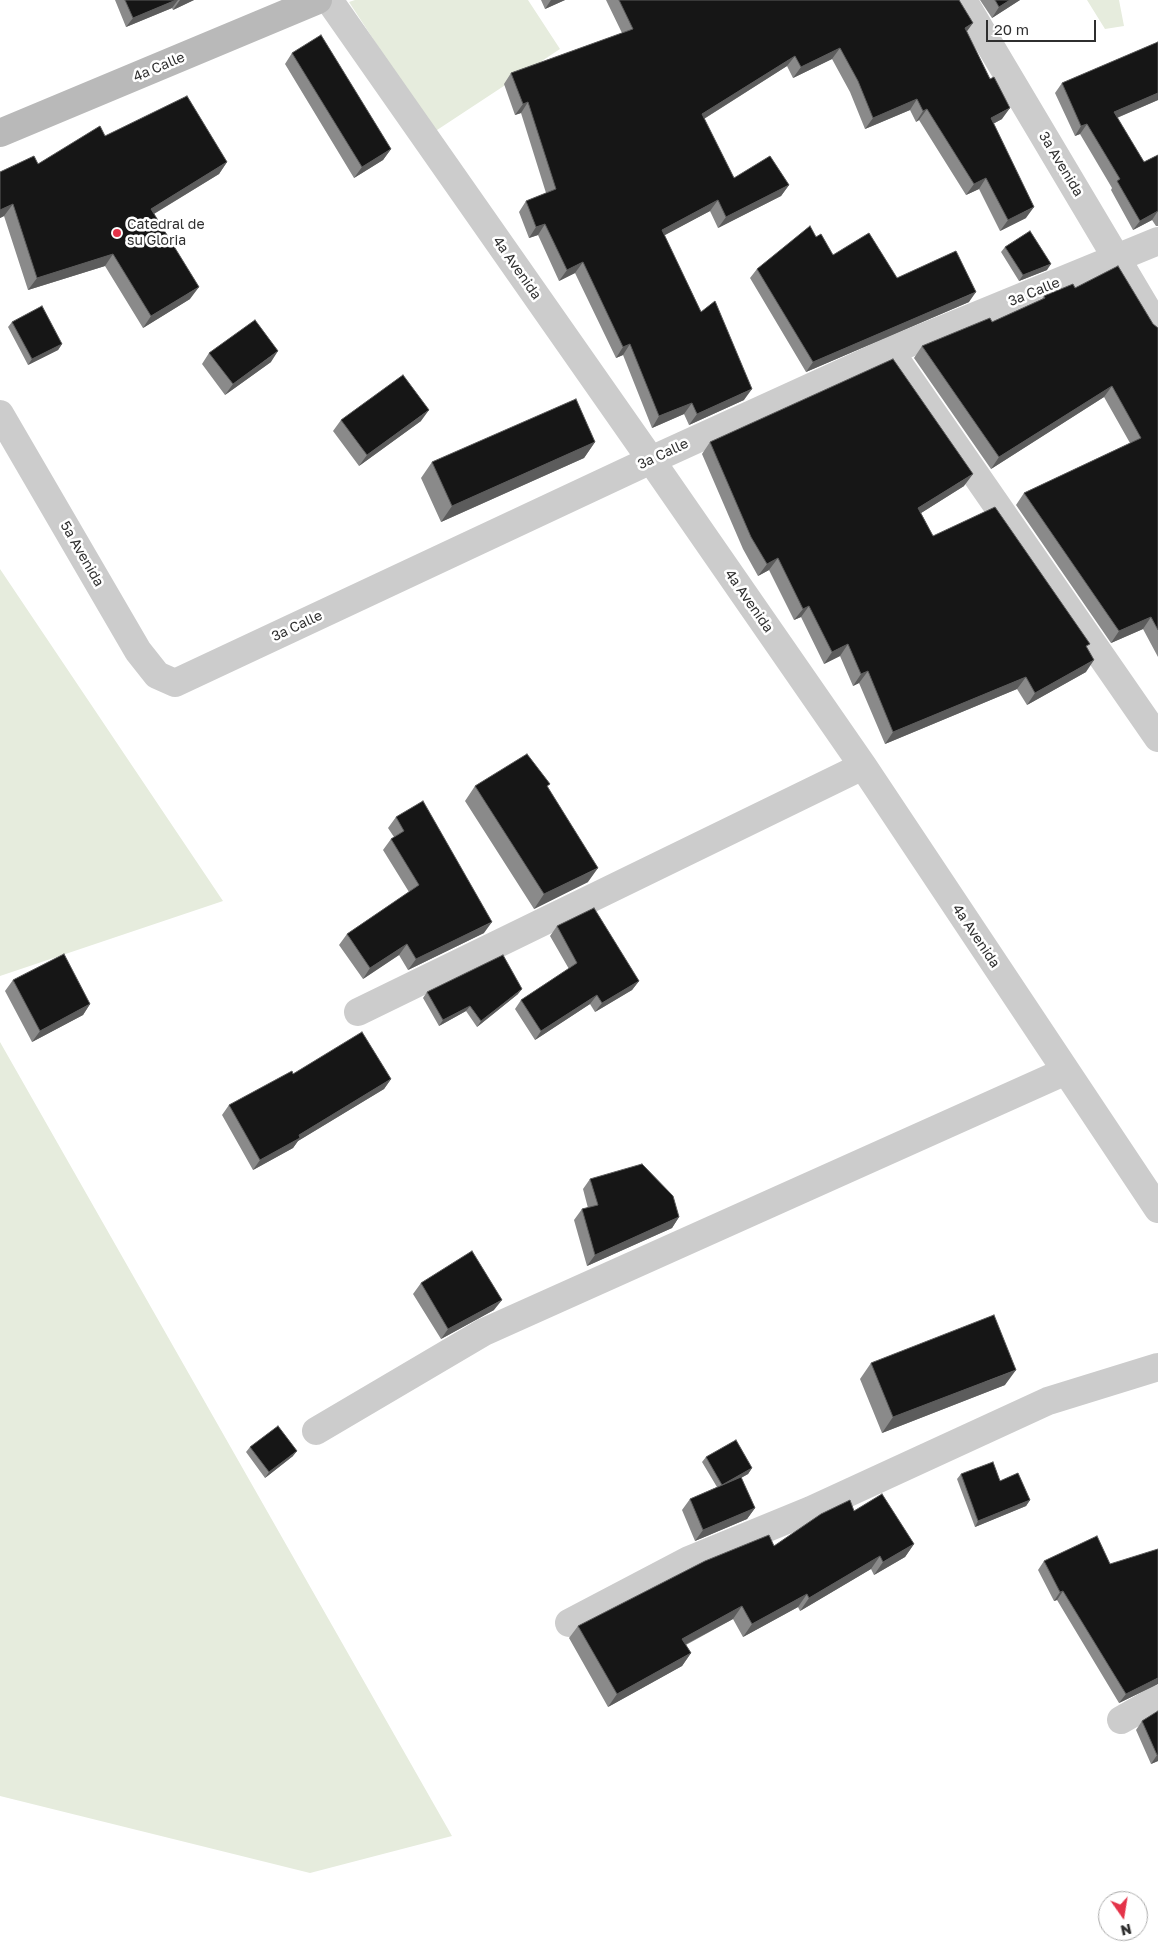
<!DOCTYPE html>
<html>
<head>
<meta charset="utf-8">
<style>
	body { margin:0 }
	#map { position:relative; width:1158px; height:1951px; overflow:hidden; background:#fff; font-family:"Golos Text",sans-serif }
	canvas { display:block }
	.north { position:absolute; left:1098px; top:1891px; width:50px; height:50px; box-sizing:border-box; background:#fff; border:1px solid #acacac; border-radius:50%; rotate:167deg; font-size:14px; font-weight:700; line-height:20px; text-align:center; color:#2f2f2f }
	.north::after { content:''; display:block; margin:auto; width:18px; height:22px; background:#e43349; clip-path:polygon(50% 0,100% 100%,50% 72%,0 100%) }
	.scale { position:absolute; left:986px; top:20px; width:110px; height:22px; box-sizing:border-box; border:2px solid #2f2f2f; border-top:0; padding-left:6px; font-size:15px; line-height:18px; white-space:nowrap; color:#2f2f2f; -webkit-text-stroke:4px #fff; paint-order:stroke }
</style>
</head>
<body>
<div id="map">
<canvas width="1158" height="1951"></canvas>
<div class="north">N</div>
<div class="scale">20 m</div>
</div>
<script>
const ctx = document.querySelector('canvas').getContext('2d');
ctx.lineJoin = 'round';
function fill(path, color) { ctx.fillStyle = color; ctx.fill(path, 'evenodd'); }
const poly = rows => new Path2D(rows.map(r => 'M' + r).join(''));
function stroke(path, color, width, dash) { ctx.strokeStyle = color; ctx.lineWidth = width; ctx.lineCap = dash ? 'butt' : 'round'; ctx.setLineDash(dash || []); ctx.stroke(path); }
function write(font, color, halo, rows, align = 'center') {
  ctx.font = font + ' "Golos Text",sans-serif'; ctx.lineWidth = 5; ctx.setLineDash([]); ctx.textBaseline = 'middle'; ctx.strokeStyle = halo; ctx.fillStyle = color; for (const [text, x, y, turn = 0] of rows) {
    ctx.save(); ctx.translate(x, y); ctx.rotate((+turn || 0) * Math.PI / 180); ctx.textAlign = isNaN(turn) ? turn : align; if (halo) ctx.strokeText(text, 0, 0); ctx.fillText(text, 0, 0); ctx.restore();
  }
}
fill(poly([
	[355,0,528,0,560,49,434,132,349,2],
	[1087,0,1119,0,1124,26,1105,29],
	[0,569,223,901,0,976],
	[0,1042,452,1836,310,1873,0,1796]
]), '#e6ecdd');
stroke(poly([
	[329,0,651,460,863,766,1158,1209],
	[963,0,1158,328],
	[890,351,1158,738],
	[0,414,138,651,157,675,175,683,651,460,890,351,1158,241],
	[358,1012,863,766],
	[316,1431,484,1332,1066,1071],
	[569,1623,689,1560,811,1510,1048,1401,1158,1367],
	[1121,1720,1158,1699]
]), '#ccc', 28);
stroke(poly([
	[0,133,318,0]
]), '#b9b9b9', 28);
fill(poly([
	[115,0,194,0,173,10,172,8,126,27],
	[541,0,565,0,545,9],
	[606,0,959,0,967,32,1002,119,993,124,1026,218,1000,231,979,189,966,195,919,120,916,122,910,110,865,129,850,92,832,59,793,78,787,66,704,119,734,178,789,185,781,196,718,228,710,211,664,235,744,400,689,425,684,414,652,428,623,355,616,358,575,273,559,281,538,235,529,238,519,212,526,201,546,193,521,113,515,115,504,84,511,73,622,33],
	[980,0,1020,0,992,18],
	[1158,42,1158,100,1117,118,1144,162,1158,155,1158,226,1156,226,1152,220,1133,230,1111,190,1112,188,1080,134,1075,136,1055,93,1062,83],
	[292,53,391,149,383,160,354,178,285,64],
	[105,136,227,162,219,174,154,214,190,299,143,328,105,266,28,290,4,216,0,218,0,172,38,164],
	[816,237,833,255,897,278,969,302,806,372,750,278,757,269],
	[1005,247,1047,270,1019,281,1001,252],
	[1075,288,1153,324,1158,328,1158,657,1143,629,1111,643,1016,505,1024,493,1130,443,1104,397,991,469,914,358,922,346,992,322,1042,299,1044,296],
	[12,322,62,344,58,350,28,365,8,327],
	[209,353,271,362,225,395,202,364],
	[341,420,421,421,359,466,333,431],
	[595,442,584,458,441,522,421,478,432,462],
	[710,442,964,486,921,513,933,536,1087,648,1086,672,1027,705,1017,689,885,744,859,683,853,686,840,656,824,664,801,617,794,620,769,570,758,576,743,549,702,454],
	[475,786,548,787,588,882,534,909,465,801],
	[396,817,484,933,408,970,399,955,363,979,339,945,347,934,409,892,383,850,391,839,394,837,388,828],
	[557,926,639,981,632,990,595,1012,590,1004,535,1040,515,1009,521,1000,569,969,550,936],
	[13,980,90,1004,83,1015,32,1042,5,991],
	[427,992,518,994,477,1027,466,1011,439,1026,423,998],
	[391,1079,384,1089,298,1141,293,1148,253,1170,222,1115,229,1105],
	[590,1179,679,1217,672,1228,587,1266,574,1220,582,1209,588,1208,583,1189],
	[421,1283,494,1310,441,1339,413,1294],
	[871,1363,1005,1385,882,1433,860,1379],
	[250,1447,293,1456,265,1478,246,1452],
	[706,1457,752,1468,748,1474,741,1478,755,1508,747,1519,695,1541,682,1510,690,1499,717,1487,702,1462],
	[961,1474,1000,1481,1030,1500,1026,1506,975,1527,957,1479],
	[854,1511,914,1544,905,1557,874,1575,871,1569,800,1611,798,1607,743,1637,733,1619,686,1645,691,1653,682,1666,608,1707,569,1638,578,1626,774,1546],
	[1044,1561,1110,1564,1158,1684,1119,1703,1057,1600,1054,1601,1038,1570],
	[1158,1711,1158,1761,1151,1764,1136,1730,1142,1721]
]), '#8a8a8a');
fill(poly([
	[176,0,178,0,172,8,126,27,133,18],
	[180,0,194,0,173,10],
	[551,0,565,0,545,9],
	[1010,0,1020,0,992,18,999,7],
	[973,23,965,34,965,28],
	[840,48,832,59,793,78,801,67],
	[795,56,787,66,694,125,702,114],
	[1158,93,1158,100,1107,122,1114,112],
	[917,99,910,110,865,129,873,118],
	[528,102,521,113,515,115,523,104],
	[1010,108,1002,119,983,129,991,118],
	[927,109,919,120,916,122,923,111],
	[1087,124,1080,134,1075,136,1081,126],
	[391,149,383,160,354,178,362,167],
	[227,162,219,174,142,221,151,209],
	[986,178,979,189,966,195,974,184],
	[789,185,781,196,718,228,726,217],
	[718,200,710,211,654,241,662,230],
	[13,204,4,216,0,218,0,210],
	[1034,207,1026,218,1000,231,1008,220],
	[1158,211,1152,220,1133,230,1140,221],
	[545,224,538,235,529,238,536,227],
	[113,254,105,266,28,290,37,278],
	[583,262,575,273,559,281,567,270],
	[1051,264,1047,270,1019,281,1023,275],
	[199,287,190,299,143,328,151,316],
	[976,292,969,302,806,372,813,362],
	[62,344,58,350,28,365,32,359],
	[630,344,623,355,616,358,623,347],
	[278,351,271,362,225,395,233,384],
	[1112,386,1104,397,991,469,999,457],
	[752,389,744,400,689,425,697,414],
	[692,403,684,414,652,428,659,416],
	[429,410,421,421,359,466,367,455],
	[595,442,584,458,441,522,452,506],
	[973,474,964,486,910,520,918,508],
	[778,558,769,570,758,576,767,564],
	[809,606,801,617,794,620,803,609],
	[1151,617,1143,629,1111,643,1119,631],
	[848,644,840,656,824,664,832,652],
	[1094,660,1086,672,1027,705,1035,693],
	[868,671,859,683,853,686,861,674],
	[1026,677,1017,689,885,744,893,732],
	[598,868,588,882,534,909,544,894],
	[492,922,484,933,408,970,416,959],
	[407,944,399,955,363,979,370,968],
	[639,981,632,990,595,1012,602,1003],
	[522,989,518,994,477,1027,481,1021],
	[597,995,590,1004,535,1040,541,1031],
	[90,1004,83,1015,32,1042,40,1031],
	[470,1006,466,1011,439,1026,443,1020],
	[391,1079,384,1089,298,1141,293,1148,253,1170,260,1160,299,1135],
	[679,1217,672,1228,587,1266,595,1255],
	[502,1300,494,1310,441,1339,448,1329],
	[1016,1370,1005,1385,882,1433,893,1417],
	[297,1451,293,1456,265,1478,269,1472],
	[752,1468,748,1474,719,1490,722,1485],
	[1030,1500,1026,1506,975,1527,978,1521],
	[755,1508,747,1519,695,1541,703,1530],
	[914,1544,905,1557,874,1575,883,1562],
	[880,1556,871,1569,800,1611,809,1598],
	[1063,1591,1057,1600,1054,1601,1060,1592],
	[807,1594,798,1607,743,1637,752,1624],
	[742,1606,733,1619,673,1651,682,1639],
	[691,1653,682,1666,608,1707,617,1694],
	[1158,1678,1158,1684,1119,1703,1126,1694],
	[1157,1755,1158,1755,1158,1761,1151,1764]
]), '#5c5c5c');
const building = poly([
	[125,0,176,0,133,18,125,0],
	[619,0,959,0,973,23,965,28,990,79,994,77,1010,108,991,118,1034,207,1008,220,986,178,974,184,927,109,923,111,917,99,873,118,858,81,840,48,801,67,795,56,702,114,734,178,770,156,789,185,726,217,718,200,662,230,701,312,715,301,752,389,697,414,692,403,659,416,630,344,623,347,583,262,567,270,545,224,536,227,526,201,556,189,528,102,523,104,511,73,633,29,619,0],
	[995,0,1010,0,999,7,995,0],
	[321,35,391,149,362,167,292,53,321,35],
	[1158,42,1158,93,1114,112,1144,162,1158,155,1158,211,1140,221,1117,181,1120,179,1087,124,1081,126,1062,83,1158,42],
	[187,96,227,162,151,209,199,287,151,316,113,254,37,278,13,204,0,210,0,172,34,156,38,164,100,126,105,136,187,96],
	[810,226,816,237,821,234,833,255,869,233,897,278,956,251,976,292,813,362,757,269,810,226],
	[1030,231,1051,264,1023,275,1005,247,1030,231],
	[1118,266,1153,324,1158,328,1158,630,1151,617,1119,631,1024,493,1141,438,1112,386,999,457,922,346,990,318,992,322,1045,298,1044,296,1073,284,1075,288,1118,266],
	[42,306,62,344,32,359,12,322,42,306],
	[255,320,278,351,233,384,209,353,255,320],
	[893,359,973,474,918,508,933,536,995,507,1090,644,1086,646,1094,660,1035,693,1026,677,893,732,868,671,861,674,848,644,832,652,809,606,803,609,778,558,767,564,751,537,710,442,893,359],
	[403,375,429,410,367,455,341,420,403,375],
	[576,399,595,442,452,506,432,462,576,399],
	[527,754,550,784,547,786,598,868,544,894,475,786,527,754],
	[423,801,492,922,416,959,407,944,370,968,347,934,419,885,391,839,404,831,396,817,423,801],
	[594,908,639,981,602,1003,597,995,541,1031,521,1000,577,963,557,926,594,908],
	[64,954,90,1004,40,1031,13,980,64,954],
	[503,955,522,989,481,1021,470,1006,443,1020,427,992,503,955],
	[362,1032,391,1079,299,1135,300,1138,260,1160,229,1105,292,1071,293,1074,362,1032],
	[642,1164,673,1196,679,1217,595,1255,582,1209,598,1205,590,1179,642,1164],
	[472,1251,502,1300,448,1329,421,1283,472,1251],
	[994,1315,1016,1370,893,1417,871,1363,994,1315],
	[278,1426,297,1451,269,1472,250,1447,278,1426],
	[736,1440,752,1468,722,1485,706,1457,736,1440],
	[993,1462,1000,1481,1018,1473,1030,1500,978,1521,961,1474,993,1462],
	[741,1477,755,1508,703,1530,690,1499,741,1477],
	[882,1494,914,1544,883,1562,880,1556,809,1598,807,1594,752,1624,742,1606,682,1639,691,1653,617,1694,578,1626,705,1561,769,1535,774,1546,821,1514,850,1500,854,1511,882,1494],
	[1097,1536,1110,1564,1158,1549,1158,1678,1126,1694,1063,1591,1060,1592,1044,1561,1097,1536],
	[1158,1711,1158,1755,1157,1755,1142,1721,1158,1711]
]);
fill(building, '#161616');
stroke(building, '#5c5c5c', 1);
for (const [x, y, r, color] of [
	[117,233,5,"#e43349"]
]) { const dot = new Path2D(); dot.arc(x, y, r, 0, 2 * Math.PI); ctx.fillStyle = color; ctx.fill(dot); stroke(dot, '#fff', 2); }
write('14px', '#2f2f2f', '#fff', [
	["4a Calle",159,67,-23],
	["3a Avenida",1061,164,59],
	["4a Avenida",517,268,55],
	["3a Calle",1034,292,-22],
	["3a Calle",663,454,-25],
	["5a Avenida",82,554,60],
	["4a Avenida",749,601,55],
	["3a Calle",297,626,-25],
	["4a Avenida",976,936,56]
]);
write('14px', '#2f2f2f', '#fff', [
	["Catedral de",127,225],
	["su Gloria",127,241]
], 'left');
</script>
</body>
</html>
